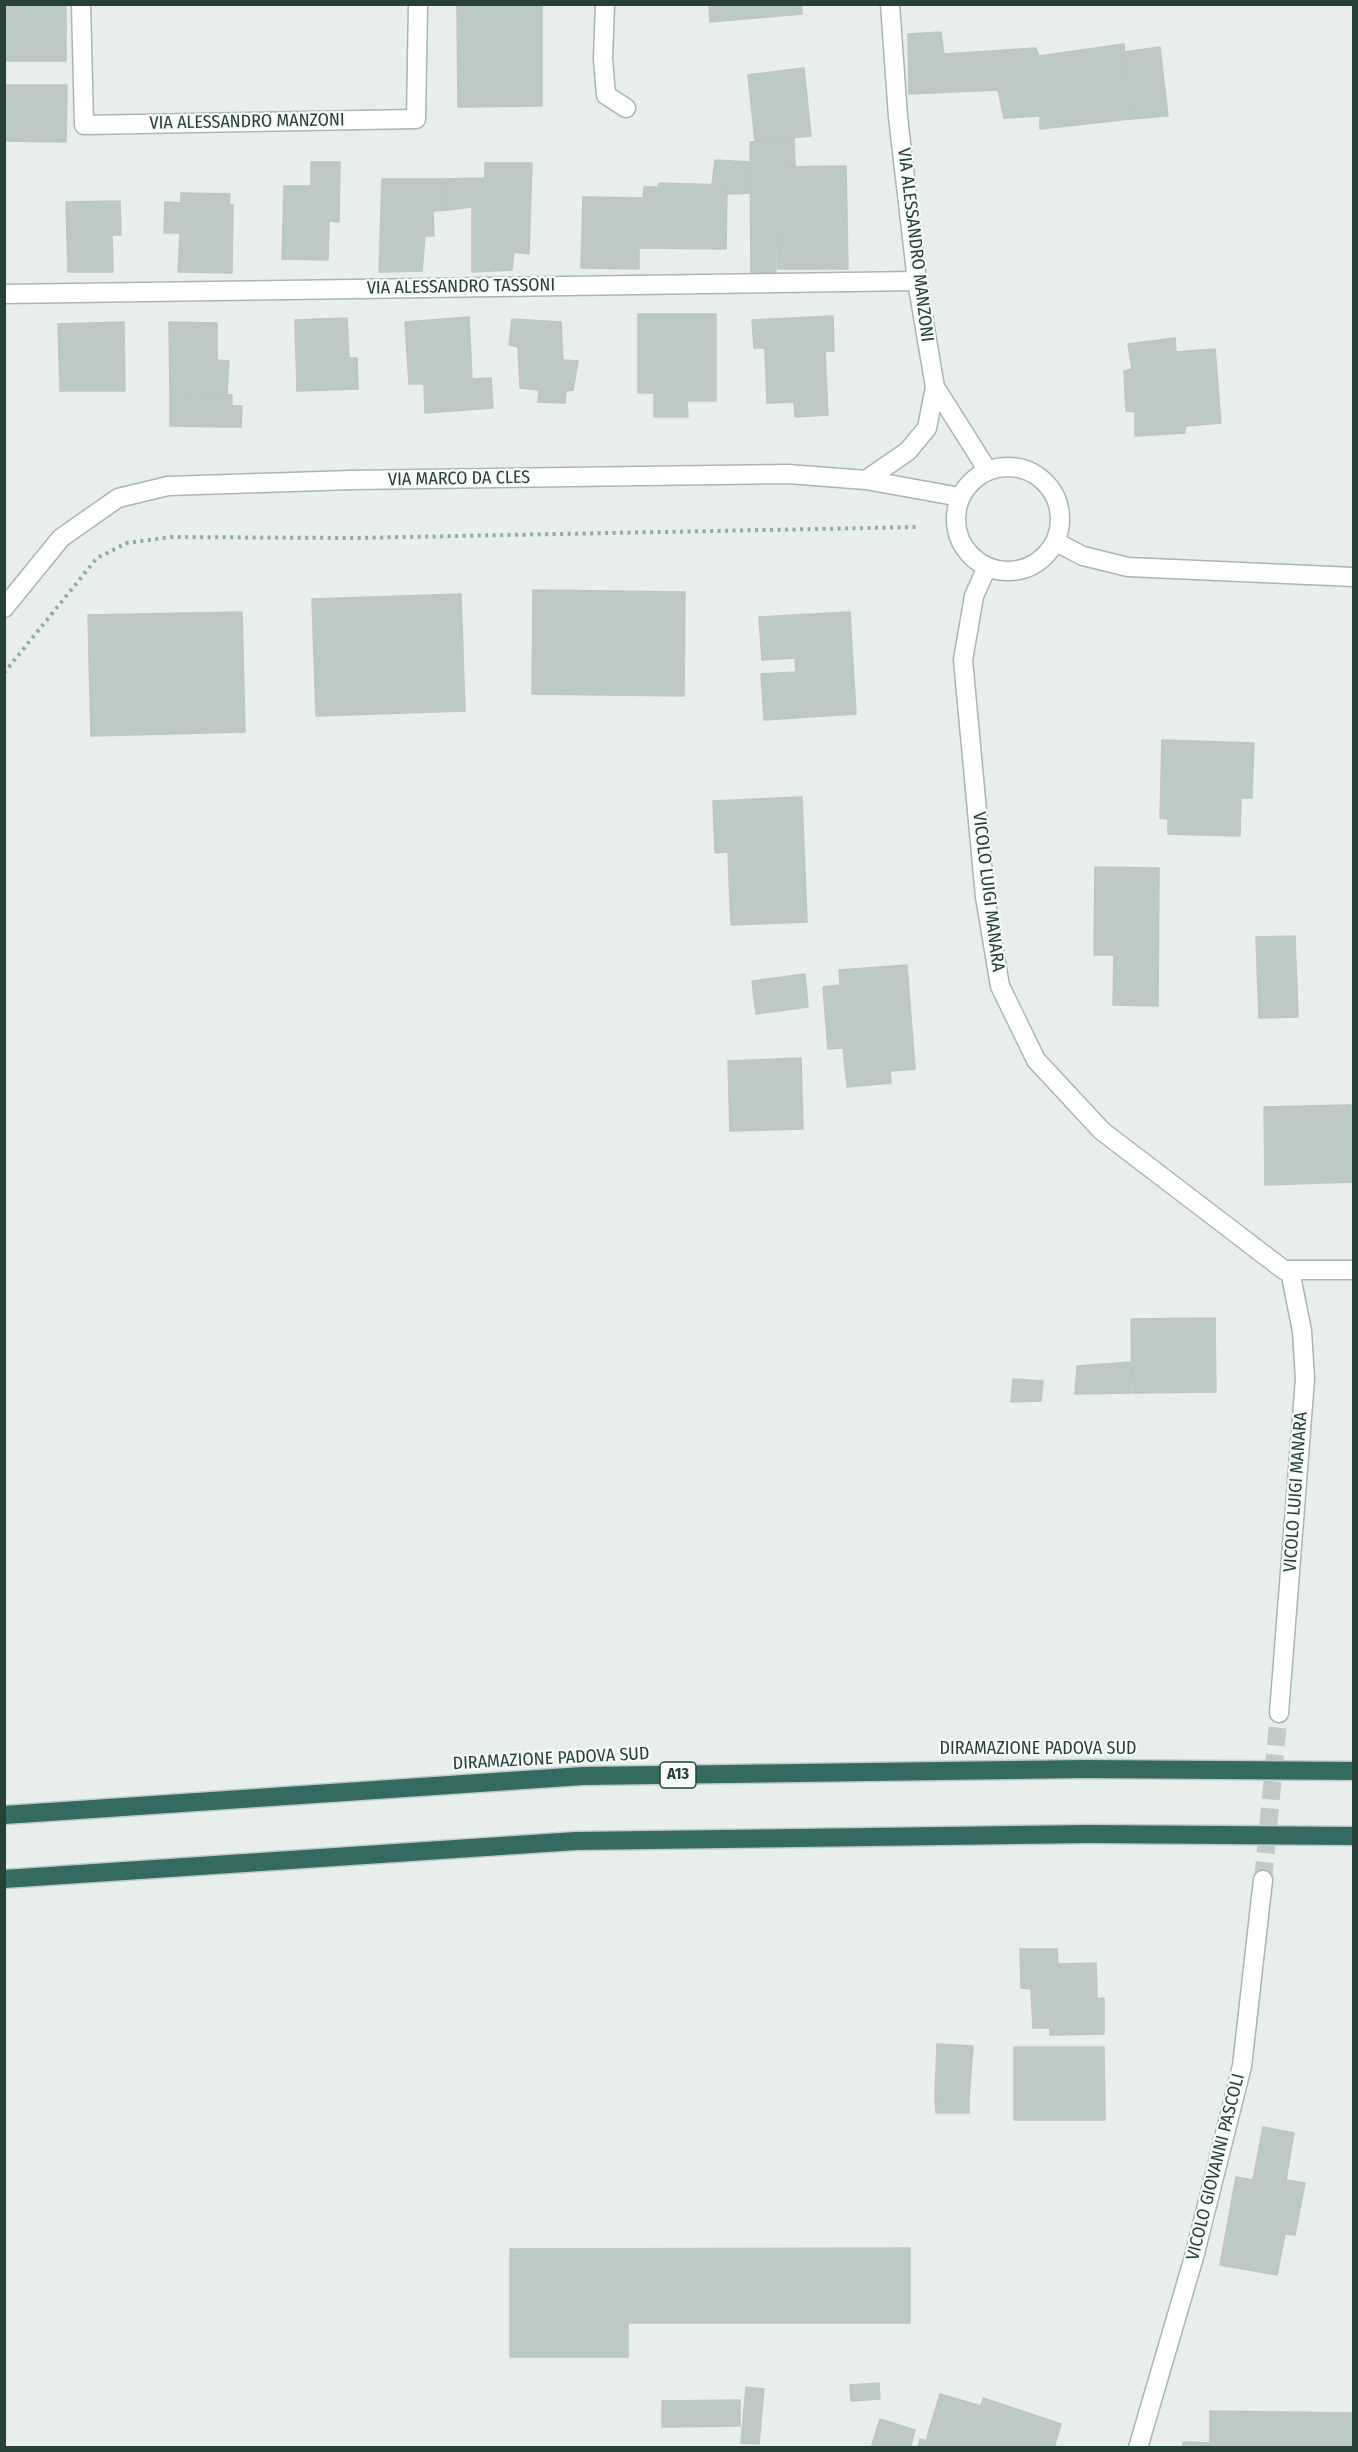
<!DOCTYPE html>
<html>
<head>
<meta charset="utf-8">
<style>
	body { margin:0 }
	#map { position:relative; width:1358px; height:2452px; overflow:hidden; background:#e7eeeb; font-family:"Fira Sans Condensed",sans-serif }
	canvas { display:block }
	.frame { position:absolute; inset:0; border:6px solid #26403a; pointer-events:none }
</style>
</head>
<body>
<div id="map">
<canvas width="1358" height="2452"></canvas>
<div class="frame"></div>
</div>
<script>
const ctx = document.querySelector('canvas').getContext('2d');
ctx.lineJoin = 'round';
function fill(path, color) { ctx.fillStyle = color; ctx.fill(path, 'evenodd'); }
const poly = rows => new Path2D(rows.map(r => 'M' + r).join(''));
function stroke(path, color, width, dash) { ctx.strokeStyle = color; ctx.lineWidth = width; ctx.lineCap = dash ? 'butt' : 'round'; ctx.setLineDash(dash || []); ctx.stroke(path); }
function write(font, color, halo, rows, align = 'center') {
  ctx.font = font + ' "Fira Sans Condensed",sans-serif'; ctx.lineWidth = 4.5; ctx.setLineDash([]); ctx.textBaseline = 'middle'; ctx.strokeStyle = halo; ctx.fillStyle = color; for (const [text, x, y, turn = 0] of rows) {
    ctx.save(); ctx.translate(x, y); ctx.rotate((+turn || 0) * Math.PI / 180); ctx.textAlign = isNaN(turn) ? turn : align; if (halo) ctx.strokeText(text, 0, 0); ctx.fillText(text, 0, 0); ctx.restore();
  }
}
const building = poly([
	[4,4,66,4,66,61,4,61,4,4],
	[457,4,542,4,542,106,458,107,457,4],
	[709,4,801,4,802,14,710,22,709,4],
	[941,32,944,54,1036,48,1039,56,1124,44,1130,119,1040,129,1040,116,1004,118,998,90,909,94,908,34,941,32],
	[1160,47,1168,116,1130,119,1125,52,1160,47],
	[804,68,811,136,755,141,748,75,804,68],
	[4,85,67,85,66,142,4,141,4,85],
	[794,138,795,167,776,167,776,279,751,276,750,142,794,138],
	[715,160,750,162,751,193,727,194,727,185,712,184,715,160],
	[311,162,340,162,339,222,329,221,328,260,282,259,284,186,311,186,311,162],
	[485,163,532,163,529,254,514,252,512,270,472,272,472,207,447,210,445,179,485,178,485,163],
	[846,166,848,269,778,269,776,167,846,166],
	[382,179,445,179,447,210,433,211,434,236,425,236,422,271,379,272,382,179],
	[659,183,727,185,726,249,639,248,639,269,581,268,583,197,643,198,644,187,658,187,659,183],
	[181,193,230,194,229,205,233,205,232,273,178,272,180,233,164,233,165,202,181,203,181,193],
	[120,201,121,235,112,235,113,272,68,272,66,202,120,201],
	[638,314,716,314,716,401,687,401,688,417,654,417,654,393,638,393,638,314],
	[833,316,834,351,825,351,828,415,795,417,794,402,767,403,765,348,754,348,752,320,833,316],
	[469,317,472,379,491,378,493,408,425,413,424,384,409,384,405,322,469,317],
	[347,318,349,358,357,358,358,389,297,391,295,320,347,318],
	[512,319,561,322,563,360,578,361,573,390,566,391,565,403,538,402,539,390,520,388,518,347,509,345,512,319],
	[124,322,125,391,60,391,58,324,124,322],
	[169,322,217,323,217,360,229,361,227,395,170,393,169,322],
	[1175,338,1176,352,1215,349,1221,423,1185,426,1185,433,1135,436,1135,412,1126,411,1124,371,1132,369,1128,344,1175,338],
	[170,393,232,395,231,427,170,426,170,393],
	[232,406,242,406,241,427,231,427,232,406],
	[533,590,685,592,684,696,532,694,533,590],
	[461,594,465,711,316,716,312,599,461,594],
	[242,612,245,732,91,736,88,615,242,612],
	[850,612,856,714,764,720,761,674,796,672,795,658,762,660,759,617,850,612],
	[1162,740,1254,743,1252,798,1241,798,1240,836,1168,834,1168,819,1160,818,1162,740],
	[802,797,807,922,731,925,728,852,715,853,713,801,802,797],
	[1095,867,1159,868,1158,1006,1113,1005,1114,955,1094,955,1095,867],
	[1295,936,1298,1017,1259,1018,1256,937,1295,936],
	[907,965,915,1069,890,1071,891,1083,847,1087,843,1048,828,1049,823,987,840,985,839,970,907,965],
	[805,974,808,1007,756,1014,752,981,805,974],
	[801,1058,803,1129,730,1131,728,1061,801,1058],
	[1351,1105,1353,1182,1265,1185,1264,1107,1351,1105],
	[1215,1318,1216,1392,1132,1393,1131,1319,1215,1318],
	[1131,1362,1130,1393,1075,1394,1077,1366,1131,1362],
	[1013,1379,1043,1381,1041,1401,1011,1402,1013,1379],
	[1020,1949,1057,1949,1058,1964,1096,1963,1097,1999,1104,1998,1104,2034,1050,2035,1050,2028,1033,2028,1031,1989,1021,1988,1020,1949],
	[937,2044,973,2046,969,2098,935,2098,937,2044],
	[1014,2047,1104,2047,1105,2120,1014,2120,1014,2047],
	[935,2098,969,2098,969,2113,936,2113,935,2098],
	[1263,2127,1294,2133,1286,2180,1305,2183,1295,2235,1285,2234,1277,2275,1220,2265,1236,2177,1253,2180,1263,2127],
	[910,2248,910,2323,628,2323,628,2357,510,2357,510,2249,910,2248],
	[879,2383,880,2399,851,2401,850,2385,879,2383],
	[746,2387,764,2389,759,2444,741,2443,746,2387],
	[940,2394,981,2406,983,2398,1061,2424,1054,2448,918,2448,920,2439,926,2441,940,2394],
	[740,2400,740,2426,662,2427,662,2401,740,2400],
	[1210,2411,1354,2413,1354,2448,1183,2448,1183,2442,1210,2443,1210,2411],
	[880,2419,915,2430,910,2448,871,2448,880,2419]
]);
fill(building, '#bcc9c4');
stroke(building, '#b9c8c2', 1.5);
stroke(poly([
	[1263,1880,1279,1713]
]), '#c0cbc8', 18, [18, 9]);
const minor = poly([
	[81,4,84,125,416,119,418,4],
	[605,4,603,59,606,95,626,108],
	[890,4,898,117,917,281,935,387,988,471],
	[4,294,917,281],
	'956 519a52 52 0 1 1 104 0a52 52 0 1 1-104 0Z',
	[866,480,908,451,927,428,935,387],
	[1056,542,1083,556,1128,567,1354,577],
	[987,567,974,596,963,660,985,897,1000,986,1036,1060,1102,1131,1284,1270,1354,1270],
	[4,608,61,538,118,498,168,486,352,480,788,474,866,480,960,497],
	[1279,1713,1305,1379,1302,1331,1290,1271],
	[1138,2448,1194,2257,1242,2066,1263,1880]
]);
const highway = poly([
	[4,1815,583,1776,1085,1769,1354,1771],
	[4,1879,576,1841,1089,1834,1354,1836]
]);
stroke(minor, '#a9b6b2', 21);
stroke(highway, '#c2cac8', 21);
stroke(poly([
	[4,673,97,558,127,543,171,537,353,538,918,527]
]), '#89b0a5', 4, [3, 4.5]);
stroke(minor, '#fff', 18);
stroke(highway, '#346a61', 18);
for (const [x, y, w] of [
	[678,1775,36]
]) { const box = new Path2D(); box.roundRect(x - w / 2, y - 13, w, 26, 4.5); ctx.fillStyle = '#f7fbf9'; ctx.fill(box); stroke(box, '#26403a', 1.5); }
write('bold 16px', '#26403a', null, [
	["A13",678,1775]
]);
write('18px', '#26403a', '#f7fbf9', [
	["VIA ALESSANDRO MANZONI",247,122,-1],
	["VIA ALESSANDRO MANZONI",915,245,83],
	["VIA ALESSANDRO TASSONI",461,287,-1],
	["VIA MARCO DA CLES",459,479,-1],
	["VICOLO LUIGI MANARA",988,892,83],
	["VICOLO LUIGI MANARA",1296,1492,-86],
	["DIRAMAZIONE PADOVA SUD",1038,1749],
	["DIRAMAZIONE PADOVA SUD",551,1759,-3],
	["VICOLO GIOVANNI PASCOLI",1216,2167,-76]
]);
</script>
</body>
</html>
